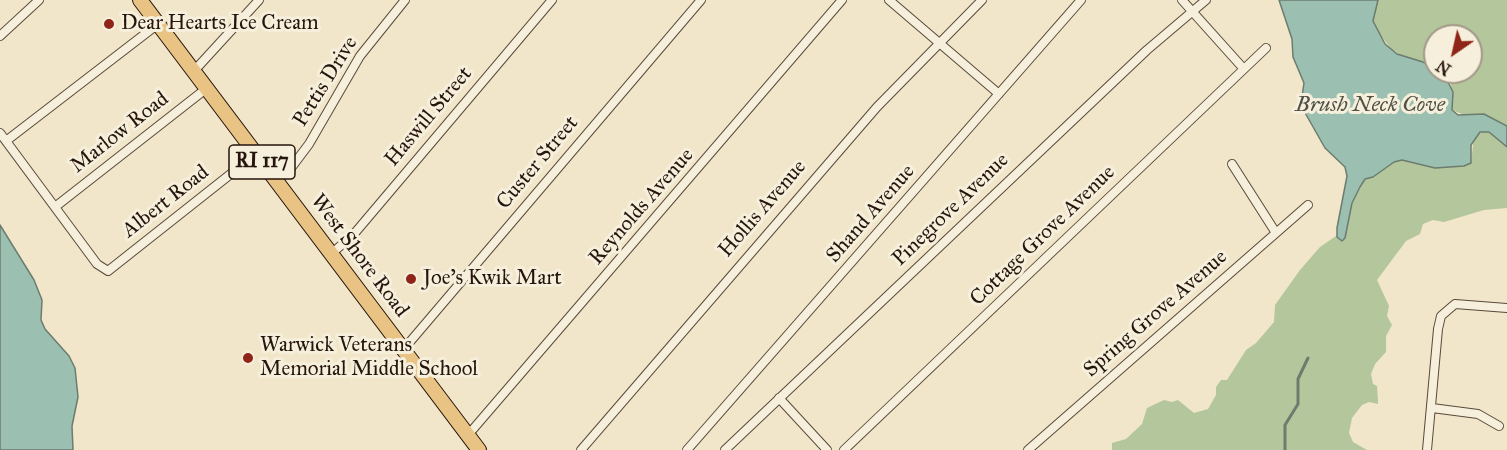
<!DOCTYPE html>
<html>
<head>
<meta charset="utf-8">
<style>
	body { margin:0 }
	#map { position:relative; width:1507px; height:450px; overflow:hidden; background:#f1e6c9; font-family:"IM FELL Great Primer",serif }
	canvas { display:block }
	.north { position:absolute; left:1423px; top:24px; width:60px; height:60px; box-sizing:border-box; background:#f6efdc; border:2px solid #a39889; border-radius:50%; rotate:214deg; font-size:16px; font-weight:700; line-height:24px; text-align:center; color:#26150c }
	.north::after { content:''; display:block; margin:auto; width:21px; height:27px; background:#8f2418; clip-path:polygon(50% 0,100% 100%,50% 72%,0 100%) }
</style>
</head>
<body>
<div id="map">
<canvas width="1507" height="450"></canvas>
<div class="north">N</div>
</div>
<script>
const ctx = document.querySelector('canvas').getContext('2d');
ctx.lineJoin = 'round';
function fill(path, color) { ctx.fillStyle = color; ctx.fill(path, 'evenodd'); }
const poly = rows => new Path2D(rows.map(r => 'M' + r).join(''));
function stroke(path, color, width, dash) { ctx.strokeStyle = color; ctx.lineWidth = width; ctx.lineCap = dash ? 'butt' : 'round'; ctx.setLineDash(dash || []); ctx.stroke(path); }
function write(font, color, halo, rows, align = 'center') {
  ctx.font = font + ' "IM FELL Great Primer",serif'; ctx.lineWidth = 6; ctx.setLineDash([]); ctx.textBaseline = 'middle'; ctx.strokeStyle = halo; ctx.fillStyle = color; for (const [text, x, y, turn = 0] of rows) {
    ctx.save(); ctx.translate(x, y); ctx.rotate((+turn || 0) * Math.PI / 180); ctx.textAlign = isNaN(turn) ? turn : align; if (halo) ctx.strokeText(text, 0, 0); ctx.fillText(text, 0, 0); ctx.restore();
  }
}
fill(poly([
	[1378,0,1507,0,1507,126,1485,114,1467,116,1452,110,1451,84,1440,72,1471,72,1471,36,1435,36,1435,69,1423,62,1406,58,1391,49,1375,28,1373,21],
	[1489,131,1507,147,1507,208,1484,210,1444,222,1433,220,1423,224,1420,234,1406,241,1377,280,1389,306,1387,316,1392,325,1386,336,1386,352,1375,364,1371,374,1373,384,1377,386,1378,401,1378,404,1369,402,1362,405,1352,418,1349,433,1353,442,1367,450,1112,450,1112,443,1126,439,1142,424,1147,408,1164,400,1172,402,1178,400,1194,413,1208,409,1216,395,1216,387,1221,380,1227,380,1246,350,1256,343,1274,322,1275,305,1300,270,1320,247,1336,236,1345,238,1352,203,1365,179,1373,177,1394,162,1402,160,1435,168,1464,166,1471,163,1474,137,1480,132]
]), '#b4c69b');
const water = poly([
	[1279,0,1378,0,1373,21,1385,44,1397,54,1423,62,1446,78,1453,92,1452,110,1458,115,1484,114,1507,126,1507,147,1489,132,1480,132,1471,145,1471,163,1464,166,1435,168,1402,160,1394,162,1373,177,1365,179,1360,187,1352,203,1345,238,1342,241,1337,237,1337,228,1347,176,1345,167,1325,148,1304,111,1301,103,1304,83,1293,57,1292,39,1279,0],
	[0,225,34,280,42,300,41,320,45,329,69,356,75,368,78,397,72,426,73,450,0,450,0,225]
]);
fill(water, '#9bc0b1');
stroke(water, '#6c7c6f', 1.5);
stroke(poly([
	[1285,450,1285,425,1298,404,1298,379,1308,358]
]), '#6c7c6f', 3);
const street = poly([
	[889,0,999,94],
	[1182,0,1243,68],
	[0,36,39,0],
	[194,71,259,0],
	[0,133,97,264,108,271,256,154],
	[6,141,158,24],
	[1232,164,1276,233],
	[276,180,291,168,309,144,360,56,405,0],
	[55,207,207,88],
	[331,254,354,234,552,0],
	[403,350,701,0],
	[779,398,827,450],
	[1432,408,1478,414,1499,426],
	[468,435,842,0],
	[581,450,877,107,982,0],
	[687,450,1081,0],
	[725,450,1147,50,1206,0],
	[844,450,1266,48],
	[1028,450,1308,205],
	[1427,450,1438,329,1441,316,1455,304,1507,308]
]);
const primary = poly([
	[140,0,479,450]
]);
stroke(street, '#59493b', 10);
stroke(primary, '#26150c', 16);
stroke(street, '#f6efdc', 8);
stroke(primary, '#e8c384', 14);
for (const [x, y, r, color] of [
	[109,24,6,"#8f2418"],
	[411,279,6,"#8f2418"],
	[248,358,6,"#8f2418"]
]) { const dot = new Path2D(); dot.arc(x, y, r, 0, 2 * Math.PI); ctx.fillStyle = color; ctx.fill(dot); stroke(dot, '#f6efdc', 2); }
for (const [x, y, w] of [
	[262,162,66]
]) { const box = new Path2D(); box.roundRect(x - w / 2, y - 17, w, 34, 4.5); ctx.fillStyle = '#f6efdc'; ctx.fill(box); stroke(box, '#26150c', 1.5); }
write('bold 20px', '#26150c', null, [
	["RI 117",262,162]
]);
write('21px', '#26150c', '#f6efdc', [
	["Dear Hearts Ice Cream",121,24],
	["Joe's Kwik Mart",423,279],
	["Warwick Veterans",260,346],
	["Memorial Middle School",260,370]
], 'left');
write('21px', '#26150c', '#f6efdc', [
	["Pettis Drive",326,82,-58],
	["Haswill Street",429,117,-50],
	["Marlow Road",120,133,-38],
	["Custer Street",538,163,-50],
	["Albert Road",166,202,-38],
	["Reynolds Avenue",642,207,-49],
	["Hollis Avenue",763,209,-49],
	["Pinegrove Avenue",951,210,-44],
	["Shand Avenue",871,214,-49],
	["Cottage Grove Avenue",1043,236,-44],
	["West Shore Road",359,256,53],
	["Spring Grove Avenue",1156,314,-41]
]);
write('italic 22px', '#4f5146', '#f6efdc', [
	["Brush Neck Cove",1370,106]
]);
</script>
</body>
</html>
